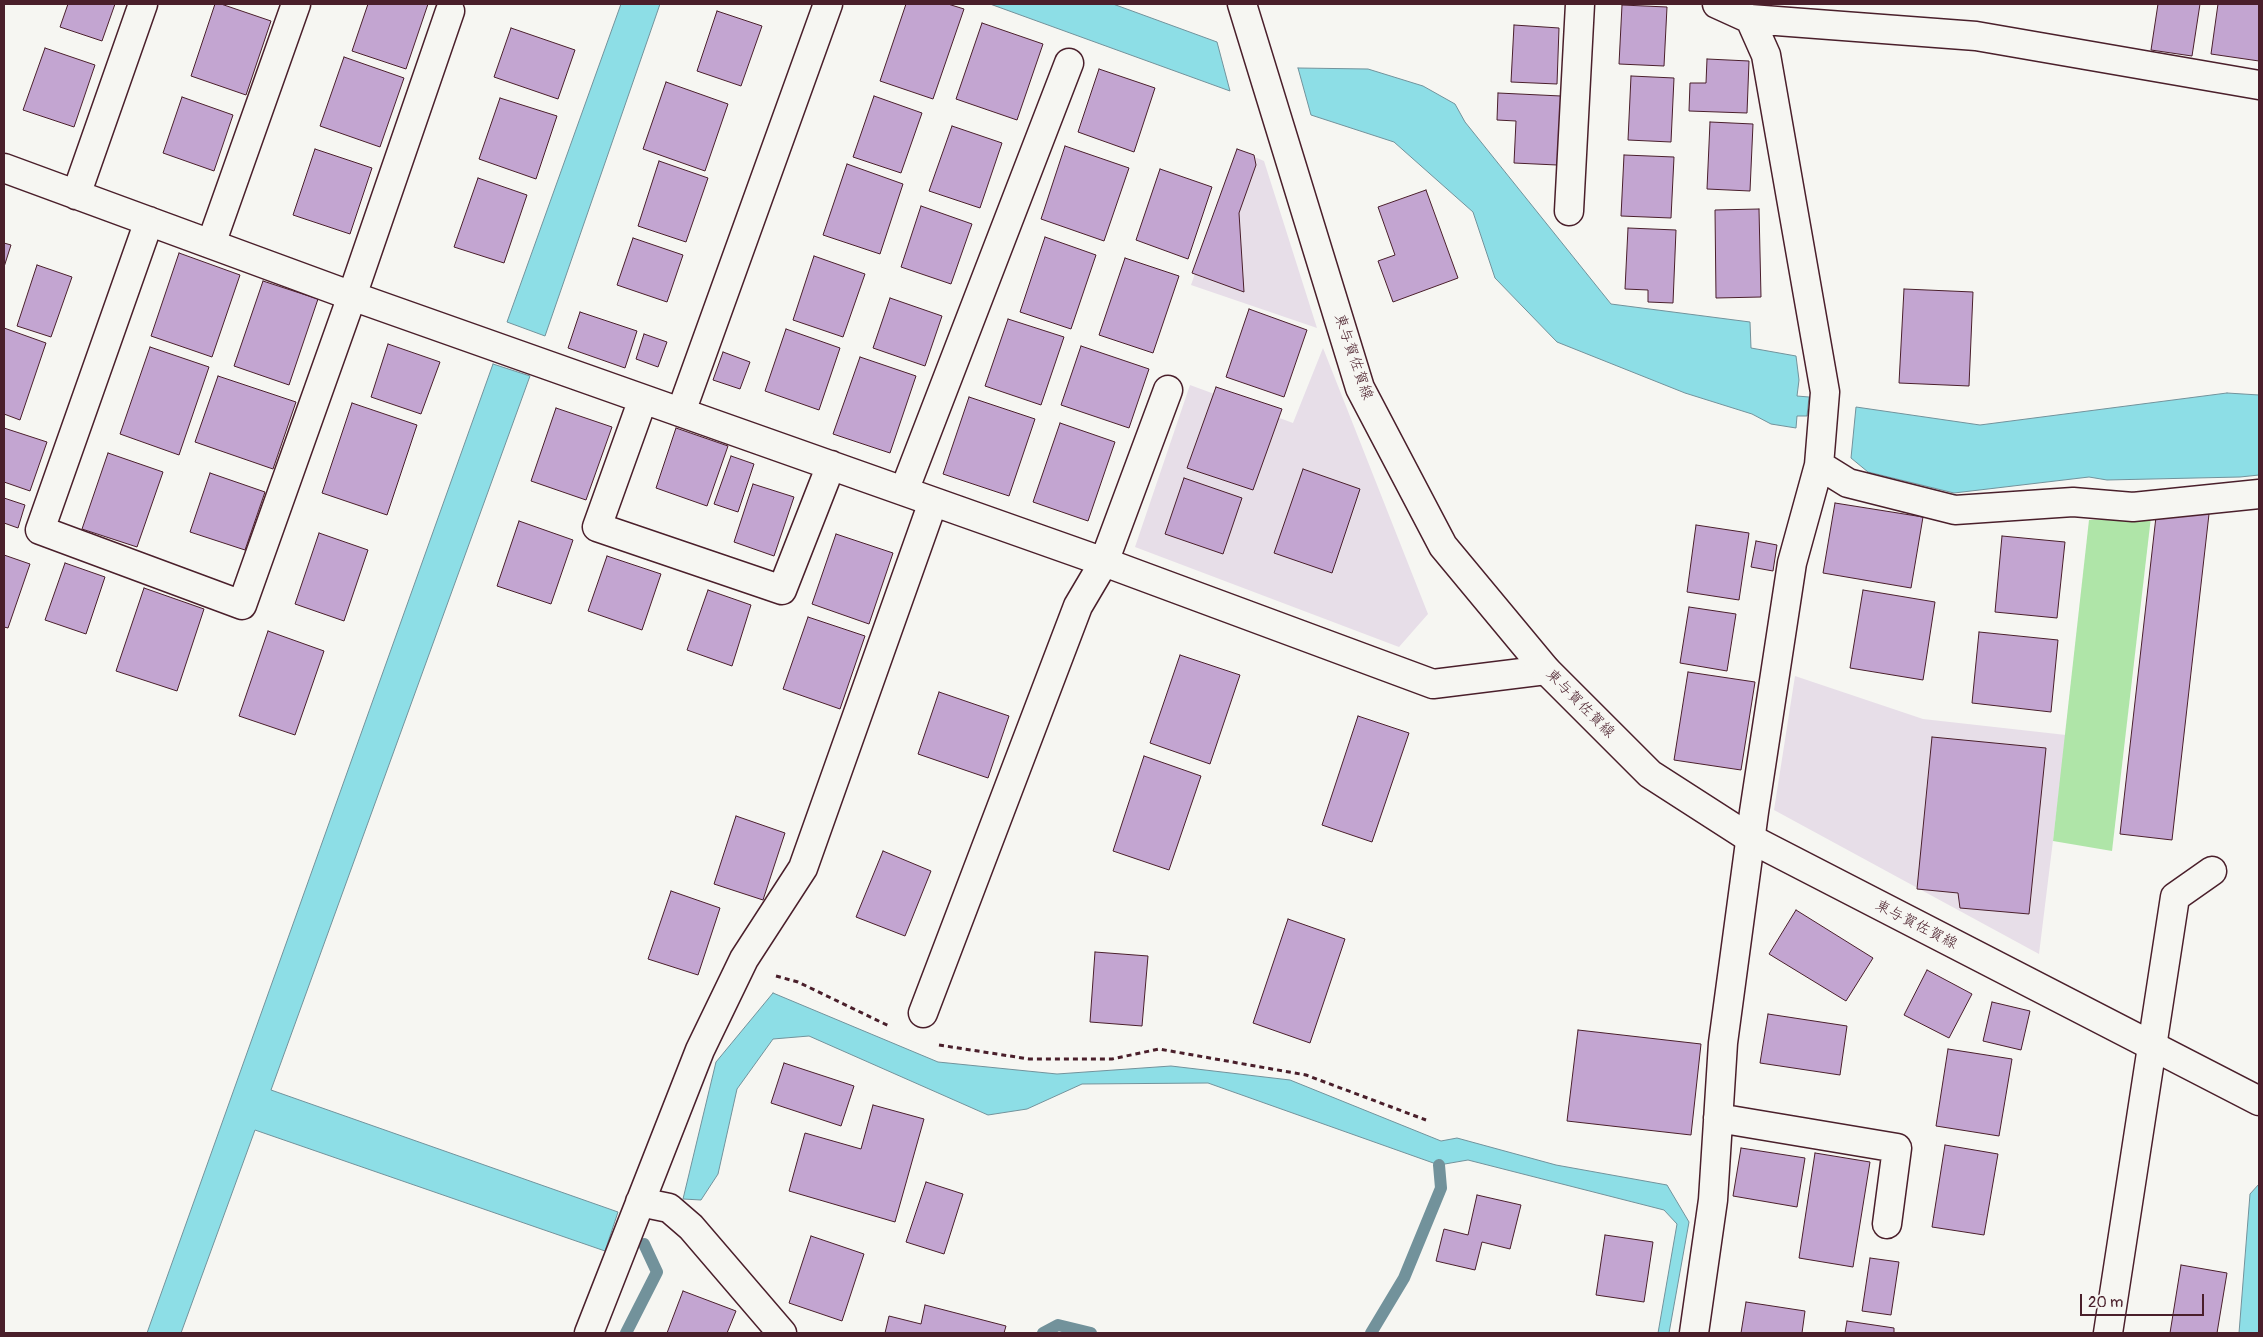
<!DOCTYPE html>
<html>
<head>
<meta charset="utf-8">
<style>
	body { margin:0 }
	#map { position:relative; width:2263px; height:1337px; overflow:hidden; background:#f6f6f2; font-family:Pangolin,sans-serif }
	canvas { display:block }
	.frame { position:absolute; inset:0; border:5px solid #4a1f2b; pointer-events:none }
	.scale { position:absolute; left:2080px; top:1294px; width:124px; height:22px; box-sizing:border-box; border:2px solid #4a1f2b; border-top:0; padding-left:6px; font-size:15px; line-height:18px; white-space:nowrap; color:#4a1f2b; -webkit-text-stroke:4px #f6f6f2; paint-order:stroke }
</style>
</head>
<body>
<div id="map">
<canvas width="2263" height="1337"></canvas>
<div class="frame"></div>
<div class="scale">20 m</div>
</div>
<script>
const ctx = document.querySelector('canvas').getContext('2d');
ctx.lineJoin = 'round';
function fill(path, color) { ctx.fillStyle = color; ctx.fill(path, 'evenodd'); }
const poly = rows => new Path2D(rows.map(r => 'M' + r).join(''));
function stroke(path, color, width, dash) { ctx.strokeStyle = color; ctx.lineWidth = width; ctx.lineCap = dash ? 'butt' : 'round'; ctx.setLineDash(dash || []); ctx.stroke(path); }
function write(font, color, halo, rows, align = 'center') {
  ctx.font = font + ' Pangolin,"Klee One",sans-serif'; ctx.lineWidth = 4; ctx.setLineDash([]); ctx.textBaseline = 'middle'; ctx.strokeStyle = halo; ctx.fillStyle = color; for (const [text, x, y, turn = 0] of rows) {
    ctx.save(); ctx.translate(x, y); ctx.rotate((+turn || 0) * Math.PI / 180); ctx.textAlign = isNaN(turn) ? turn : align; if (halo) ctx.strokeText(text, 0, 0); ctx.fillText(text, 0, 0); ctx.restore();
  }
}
fill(poly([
	[1238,150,1264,161,1317,328,1191,285],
	[1323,348,1428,614,1399,647,1135,547,1190,385,1293,423],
	[1795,676,1923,719,2066,735,2039,954,1774,810]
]), '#e7dee8');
fill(poly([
	[2151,517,2112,851,2053,841,2089,520]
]), '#afe5a8');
const water = poly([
	[621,4,660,4,545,336,507,322,621,4],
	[990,4,1113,4,1217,42,1230,91,990,4],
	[1298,68,1368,69,1423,86,1455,104,1465,122,1611,304,1750,322,1751,348,1796,356,1799,380,1797,396,1809,397,1807,416,1797,416,1796,428,1771,424,1752,414,1685,393,1557,342,1495,278,1473,212,1394,142,1311,115,1298,68],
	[493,364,530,376,271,1090,618,1212,605,1251,255,1130,181,1333,147,1333,493,364],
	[2227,393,2259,395,2259,475,2240,477,2107,480,2089,477,1954,493,1868,472,1851,458,1856,407,1980,425,2227,393],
	[773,993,938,1062,1057,1074,1171,1066,1290,1080,1441,1141,1457,1138,1556,1165,1667,1185,1689,1222,1669,1333,1658,1333,1677,1224,1664,1210,1468,1160,1439,1165,1208,1083,1082,1084,1027,1109,988,1115,809,1036,773,1039,737,1089,718,1174,701,1200,683,1199,716,1062,773,993],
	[2259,1184,2259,1333,2239,1333,2250,1194,2259,1184]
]);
fill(water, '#8ddee6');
stroke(water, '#72929b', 1);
stroke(poly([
	[626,1333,657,1272,644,1244],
	[1043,1333,1058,1325,1091,1333],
	[1371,1333,1404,1278,1441,1188,1439,1165]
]), '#72929b', 12);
const building = poly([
	[68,4,115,4,102,41,60,27,68,4],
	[215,4,221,4,271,21,246,95,191,76,215,4],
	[368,4,428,4,406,69,352,51,368,4],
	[906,4,948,4,964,9,933,99,880,81,906,4],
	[2158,4,2200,4,2192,56,2151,50,2158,4],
	[2218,4,2259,4,2259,61,2211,54,2218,4],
	[1622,5,1667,7,1664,66,1619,64,1622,5],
	[717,11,762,26,741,86,697,71,717,11],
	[982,23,1043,44,1017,120,956,99,982,23],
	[1514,25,1559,28,1557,84,1511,82,1514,25],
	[511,28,575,50,558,99,494,77,511,28],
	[45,48,95,65,74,127,23,110,45,48],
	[344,57,404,78,380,147,320,126,344,57],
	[1707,59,1749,61,1747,113,1689,111,1690,83,1706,83,1707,59],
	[1099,69,1155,88,1134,152,1078,132,1099,69],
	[1631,76,1674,78,1671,142,1628,140,1631,76],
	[666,82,728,104,705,171,643,149,666,82],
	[1498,93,1561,96,1557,165,1514,163,1516,121,1497,120,1498,93],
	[874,96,922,113,901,173,853,157,874,96],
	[182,97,233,115,214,171,163,153,182,97],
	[500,98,557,116,536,179,479,159,500,98],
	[1710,122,1753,124,1750,191,1707,189,1710,122],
	[952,126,1002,143,980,208,929,191,952,126],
	[1065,146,1129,168,1104,241,1041,219,1065,146],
	[315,149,372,168,350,234,293,215,315,149],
	[1237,149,1254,155,1256,165,1239,213,1244,292,1192,273,1237,149],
	[1624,155,1674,157,1671,218,1621,216,1624,155],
	[659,161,708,178,686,242,638,226,659,161],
	[847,164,903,184,880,254,823,235,847,164],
	[1160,169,1212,187,1188,259,1136,240,1160,169],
	[478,178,527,195,504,263,454,247,478,178],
	[1426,190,1458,278,1393,302,1378,261,1395,255,1378,207,1426,190],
	[921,206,972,224,951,284,901,267,921,206],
	[1759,209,1761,297,1716,298,1715,210,1759,209],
	[1628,228,1676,230,1673,303,1648,302,1648,290,1625,289,1628,228],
	[1045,237,1096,255,1071,329,1020,312,1045,237],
	[633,238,683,255,667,302,617,285,633,238],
	[4,243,11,245,4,267,4,243],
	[179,253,240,275,212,357,151,336,179,253],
	[814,256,865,274,843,337,793,320,814,256],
	[1125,258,1179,276,1153,353,1099,335,1125,258],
	[37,265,72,277,51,337,17,326,37,265],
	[263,281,318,299,289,385,234,366,263,281],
	[1904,289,1973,292,1969,386,1899,383,1904,289],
	[890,298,942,316,925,366,873,348,890,298],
	[1249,309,1307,330,1284,397,1226,377,1249,309],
	[580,312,637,331,625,368,568,348,580,312],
	[1008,319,1064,337,1041,405,985,386,1008,319],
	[4,328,46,343,20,420,4,414,4,328],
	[786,329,840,348,819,410,765,391,786,329],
	[644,334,667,342,658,367,636,359,644,334],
	[388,344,440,362,421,414,371,397,388,344],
	[1081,346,1149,369,1129,428,1061,405,1081,346],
	[150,347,209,367,179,455,120,434,150,347],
	[723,352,750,362,740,389,713,380,723,352],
	[860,357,916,376,890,453,833,434,860,357],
	[218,376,296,402,273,469,195,442,218,376],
	[1216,387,1282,409,1253,490,1187,468,1216,387],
	[969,397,1035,419,1009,496,943,474,969,397],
	[352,403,417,425,387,515,322,493,352,403],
	[556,408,612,427,586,500,531,481,556,408],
	[1060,423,1115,442,1088,521,1033,502,1060,423],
	[4,428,47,442,30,491,4,482,4,428],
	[676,428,728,446,707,506,656,488,676,428],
	[108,453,163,472,137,547,82,529,108,453],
	[731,456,754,464,738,512,714,504,731,456],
	[1303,469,1360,489,1332,573,1274,553,1303,469],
	[210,473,265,492,245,550,190,532,210,473],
	[1184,478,1242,498,1223,554,1165,534,1184,478],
	[753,484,794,497,774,556,734,542,753,484],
	[4,498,25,505,18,528,4,523,4,498],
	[1835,503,1923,517,1911,588,1823,573,1835,503],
	[2157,508,2209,514,2172,840,2120,834,2157,508],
	[519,521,573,540,551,604,497,586,519,521],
	[1696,525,1749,533,1739,600,1687,592,1696,525],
	[319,533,368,550,344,621,295,604,319,533],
	[836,534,893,553,869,624,812,604,836,534],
	[2002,536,2065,542,2057,618,1995,612,2002,536],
	[1756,541,1777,545,1773,571,1751,567,1756,541],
	[4,555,30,564,8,628,4,627,4,555],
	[607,556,661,574,642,630,588,611,607,556],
	[65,563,105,577,86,634,45,620,65,563],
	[144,588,204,609,177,691,116,671,144,588],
	[708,590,751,605,732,666,687,650,708,590],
	[1863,590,1935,602,1923,680,1850,668,1863,590],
	[1689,607,1736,614,1727,671,1680,663,1689,607],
	[808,617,865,636,840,709,783,689,808,617],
	[268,631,324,651,295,735,239,716,268,631],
	[1979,632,2058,640,2051,712,1972,703,1979,632],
	[1180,655,1240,675,1210,764,1150,743,1180,655],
	[1688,672,1755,682,1741,770,1674,760,1688,672],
	[939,692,1009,716,988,778,918,754,939,692],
	[1358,716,1409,733,1372,842,1322,825,1358,716],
	[1932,737,2046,748,2029,914,1960,908,1958,893,1917,889,1932,737],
	[1144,756,1201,776,1169,870,1113,851,1144,756],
	[736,816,785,833,763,900,714,884,736,816],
	[883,851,931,871,905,936,856,917,883,851],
	[671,891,720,908,698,975,648,959,671,891],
	[1796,910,1873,958,1846,1001,1769,954,1796,910],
	[1288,919,1345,939,1310,1043,1253,1023,1288,919],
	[1095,952,1148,956,1142,1026,1090,1022,1095,952],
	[1927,970,1972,994,1949,1038,1904,1015,1927,970],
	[1992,1002,2030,1011,2021,1050,1983,1041,1992,1002],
	[1768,1014,1847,1026,1840,1075,1760,1063,1768,1014],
	[1578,1030,1701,1044,1691,1135,1567,1121,1578,1030],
	[1948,1049,2012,1059,1999,1136,1936,1126,1948,1049],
	[784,1063,854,1086,841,1126,771,1103,784,1063],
	[873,1105,924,1119,895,1222,789,1191,805,1133,861,1149,873,1105],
	[1945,1145,1998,1154,1984,1235,1932,1227,1945,1145],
	[1741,1148,1805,1158,1797,1207,1733,1196,1741,1148],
	[1815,1153,1870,1162,1853,1267,1799,1258,1815,1153],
	[926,1182,963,1194,944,1254,906,1242,926,1182],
	[1477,1195,1521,1205,1510,1249,1482,1242,1475,1270,1436,1261,1444,1229,1468,1235,1477,1195],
	[1605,1235,1653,1242,1644,1302,1596,1295,1605,1235],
	[811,1236,864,1254,842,1321,789,1303,811,1236],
	[1870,1258,1899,1262,1891,1315,1862,1311,1870,1258],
	[2181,1265,2227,1273,2217,1333,2170,1333,2181,1265],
	[683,1291,736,1311,727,1333,667,1333,683,1291],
	[1746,1302,1805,1311,1802,1333,1741,1333,1746,1302],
	[925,1305,1006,1326,1004,1333,885,1333,889,1316,921,1324,925,1305],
	[1847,1321,1894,1328,1894,1333,1845,1333,1847,1321]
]);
fill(building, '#c3a5d1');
stroke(building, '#4a1f2b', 1);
const street = poly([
	[1750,19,1976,36,2259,85],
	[4,168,352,296,1104,562,1433,684,1546,670],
	[76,195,143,4],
	[1569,211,1580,4],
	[149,221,40,530,242,605,352,296,450,11],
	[211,244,296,4],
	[643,399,597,527,782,590,831,465],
	[681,412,828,4],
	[1819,465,1848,483,1955,510,2073,502,2133,507,2259,494],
	[904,491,1069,63],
	[923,1013,1078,606,1104,562,1168,390],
	[1718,1118,1897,1148,1887,1224],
	[640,1202,669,1208,691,1227,782,1333],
	[589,1333,700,1050,744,959,803,868,933,502],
	[1694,1333,1713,1200,1723,1043,1754,812,1792,563,1819,465,1825,392,1766,55,1750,19,1717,4],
	[2108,1333,2175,897,2212,871]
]);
const secondary = poly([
	[1242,4,1360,388,1443,546,1546,670,1650,774,1751,839,2259,1101]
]);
stroke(street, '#4a1f2b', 31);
stroke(secondary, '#4a1f2b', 31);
stroke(poly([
	[776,976,798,982,889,1026],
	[939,1045,1029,1059,1112,1059,1159,1049,1306,1075,1426,1120]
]), '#4a1f2b', 3, [5, 4]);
stroke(street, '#f6f6f2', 28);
stroke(secondary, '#f6f6f2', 28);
write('15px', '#4a1f2b', '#f6f6f2', [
	["東与賀佐賀線",1353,357,71],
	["東与賀佐賀線",1580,704,45],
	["東与賀佐賀線",1916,925,27]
]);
</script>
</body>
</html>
